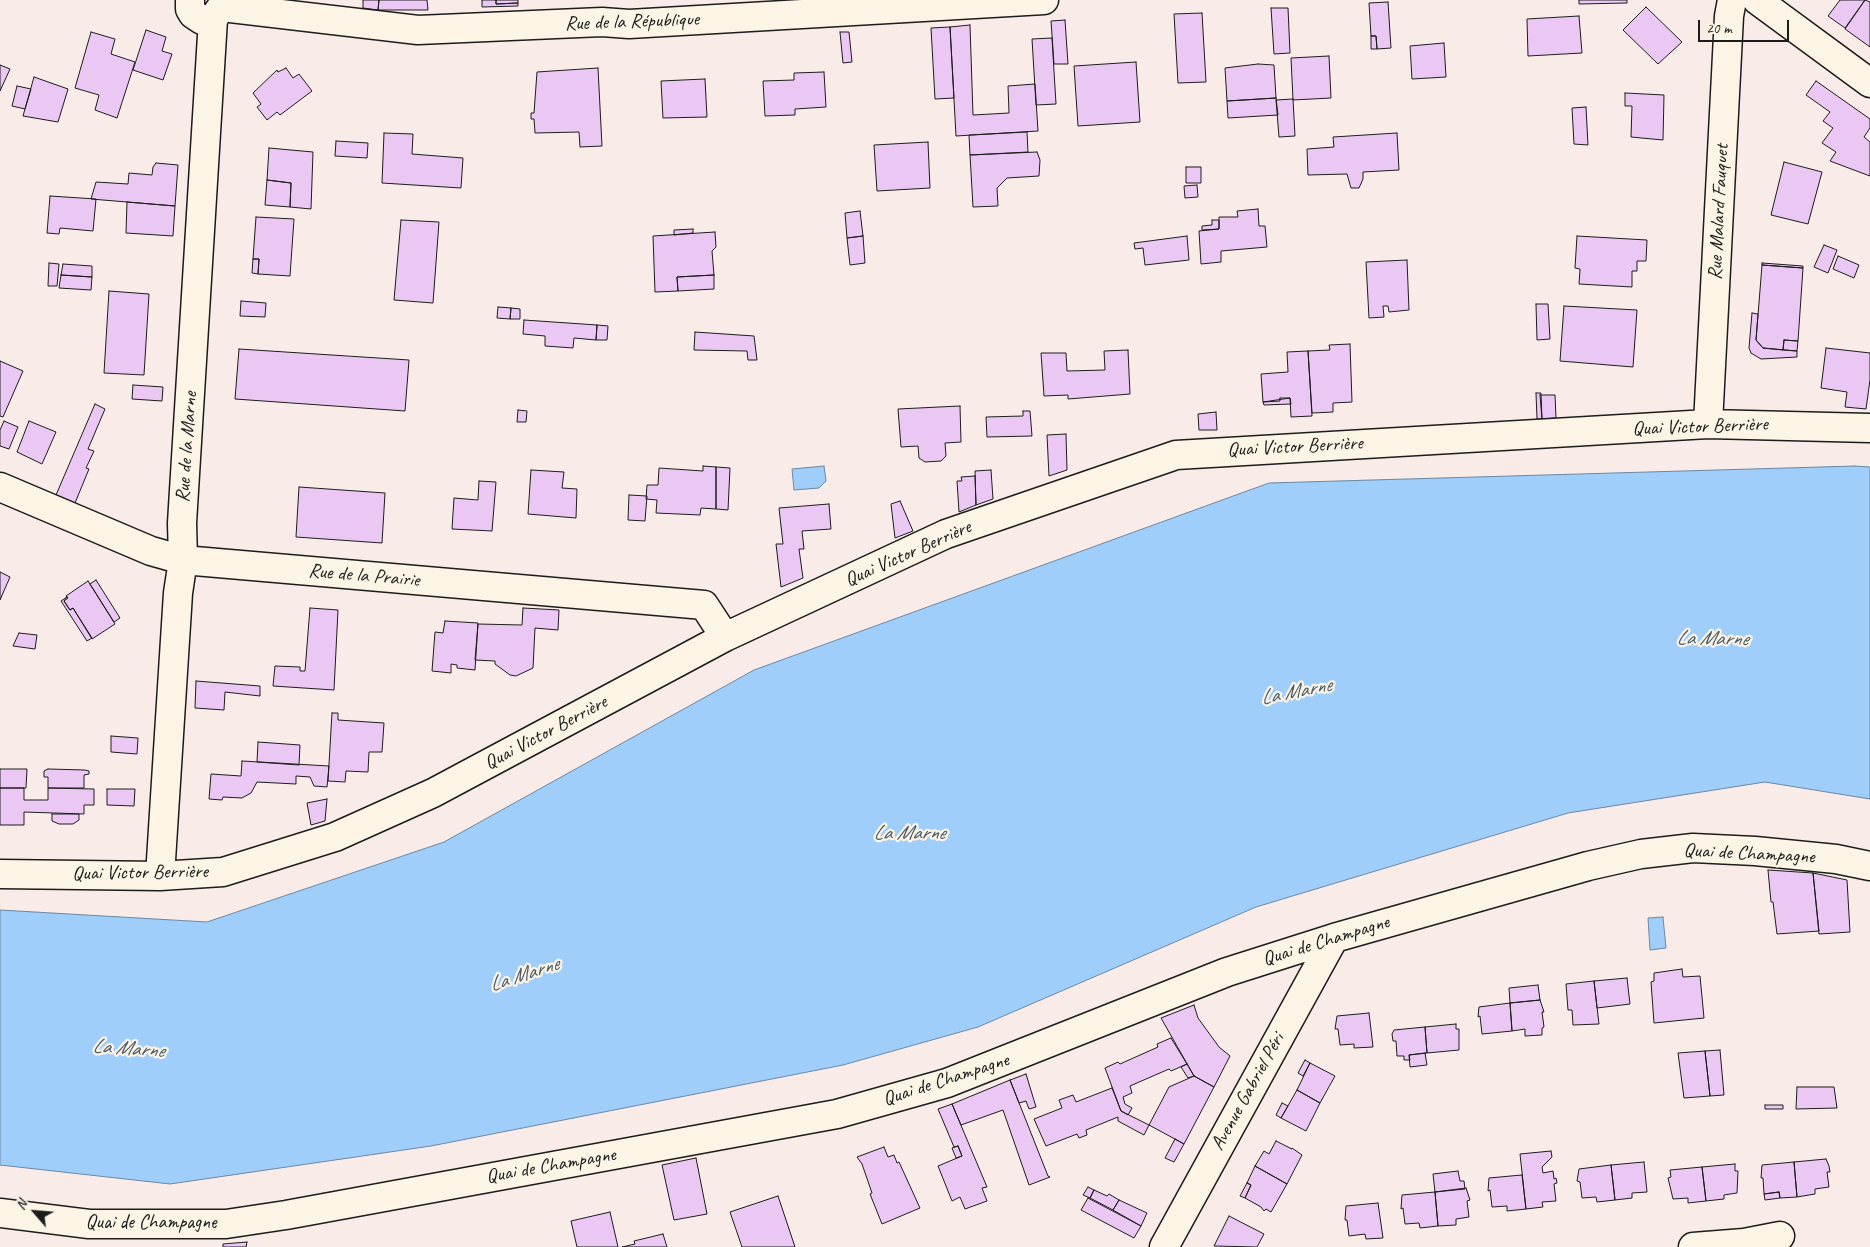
<!DOCTYPE html>
<html>
<head>
<meta charset="utf-8">
<style>
	body { margin:0 }
	#map { position:relative; width:1870px; height:1247px; overflow:hidden; background:#f9ece8; font-family:Caveat,sans-serif }
	canvas { display:block }
	.north { position:absolute; left:10px; top:1187px; width:50px; height:50px; -webkit-text-stroke:4px #fcf5e5; paint-order:stroke; rotate:297deg; font-size:14px; font-weight:700; line-height:20px; text-align:center; color:#1c1c1c }
	.north::after { content:''; display:block; margin:auto; width:18px; height:22px; background:#1c1c1c; clip-path:polygon(50% 0,100% 100%,50% 72%,0 100%) }
	.scale { position:absolute; left:1698px; top:20px; width:91px; height:22px; box-sizing:border-box; border:2px solid #1c1c1c; border-top:0; padding-left:6px; font-size:15px; line-height:18px; white-space:nowrap; color:#1c1c1c; -webkit-text-stroke:4px #fcf5e5; paint-order:stroke }
</style>
</head>
<body>
<div id="map">
<canvas width="1870" height="1247"></canvas>
<div class="north">N</div>
<div class="scale">20 m</div>
</div>
<script>
const ctx = document.querySelector('canvas').getContext('2d');
ctx.lineJoin = 'round';
function fill(path, color) { ctx.fillStyle = color; ctx.fill(path, 'evenodd'); }
const poly = rows => new Path2D(rows.map(r => 'M' + r).join(''));
function stroke(path, color, width, dash) { ctx.strokeStyle = color; ctx.lineWidth = width; ctx.lineCap = dash ? 'butt' : 'round'; ctx.setLineDash(dash || []); ctx.stroke(path); }
function write(font, color, halo, rows, align = 'center') {
  ctx.font = font + ' Caveat,sans-serif'; ctx.lineWidth = 4.5; ctx.setLineDash([]); ctx.textBaseline = 'middle'; ctx.strokeStyle = halo; ctx.fillStyle = color; for (const [text, x, y, turn = 0] of rows) {
    ctx.save(); ctx.translate(x, y); ctx.rotate((+turn || 0) * Math.PI / 180); ctx.textAlign = isNaN(turn) ? turn : align; if (halo) ctx.strokeText(text, 0, 0); ctx.fillText(text, 0, 0); ctx.restore();
  }
}
const water = poly([
	[824,466,826,481,819,488,794,490,792,469,824,466],
	[1855,466,1870,467,1870,799,1765,782,1568,813,1256,907,978,1027,843,1065,431,1146,170,1184,0,1165,0,910,207,922,444,842,754,670,1269,483,1855,466],
	[1663,917,1666,948,1650,950,1648,918,1663,917]
]);
fill(water, '#9fcefb');
stroke(water, '#6b87a2', 1);
const building = poly([
	[363,0,379,0,378,10,363,8,363,0],
	[379,0,427,0,428,10,378,10,379,0],
	[482,0,496,0,496,4,518,3,518,6,482,7,482,0],
	[496,0,518,0,518,3,496,4,496,0],
	[1579,0,1627,0,1627,3,1579,4,1579,0],
	[1840,0,1865,0,1845,28,1828,16,1840,0],
	[1865,0,1870,2,1870,47,1845,29,1865,0],
	[1388,2,1391,48,1377,49,1376,36,1371,36,1369,3,1388,2],
	[1646,7,1682,42,1658,64,1623,30,1646,7],
	[1271,8,1288,8,1290,53,1274,54,1271,8],
	[1202,13,1206,82,1178,83,1174,14,1202,13],
	[1579,16,1582,53,1528,56,1527,19,1579,16],
	[1065,20,1068,64,1054,64,1051,21,1065,20],
	[970,25,973,115,1009,113,1008,86,1035,84,1038,131,956,136,950,27,970,25],
	[950,27,954,98,935,99,931,28,950,27],
	[146,30,166,37,162,51,172,54,163,80,133,70,146,30],
	[91,32,115,39,111,54,135,62,117,118,95,110,99,95,75,88,91,32],
	[840,32,849,32,852,62,843,63,840,32],
	[1371,36,1376,36,1377,49,1371,49,1371,36],
	[1052,38,1056,104,1036,105,1032,39,1052,38],
	[1444,43,1446,77,1412,79,1410,46,1444,43],
	[1329,56,1331,98,1293,100,1291,58,1329,56],
	[1136,62,1140,122,1078,126,1074,66,1136,62],
	[1258,64,1274,65,1276,98,1227,101,1225,68,1258,64],
	[0,65,10,69,0,91,0,65],
	[286,68,293,78,299,74,312,91,280,115,277,112,267,120,257,107,261,104,253,93,277,70,278,72,286,68],
	[598,68,602,146,580,147,579,132,535,133,534,119,531,119,531,113,534,113,537,72,598,68],
	[824,72,826,107,795,109,795,115,765,116,763,81,794,80,794,73,824,72],
	[34,77,68,89,58,122,23,116,34,77],
	[705,79,707,117,663,118,661,81,705,79],
	[1816,81,1870,119,1870,128,1864,137,1870,142,1870,176,1830,161,1836,152,1822,143,1833,128,1823,121,1830,112,1806,95,1816,81],
	[17,86,31,89,25,109,12,106,17,86],
	[1625,93,1664,95,1663,140,1631,137,1632,106,1625,106,1625,93],
	[1276,98,1278,115,1228,118,1227,101,1276,98],
	[1293,99,1295,136,1279,137,1276,100,1293,99],
	[1586,107,1588,145,1574,144,1572,108,1586,107],
	[1027,132,1028,152,970,155,969,135,1027,132],
	[384,133,413,134,412,154,463,158,461,188,382,183,384,133],
	[1397,133,1399,170,1363,172,1363,179,1359,188,1351,188,1347,174,1308,175,1307,149,1334,147,1333,137,1397,133],
	[336,141,368,143,367,158,335,156,336,141],
	[928,142,930,188,877,191,874,145,928,142],
	[269,148,313,152,311,209,290,207,291,183,267,180,269,148],
	[1037,152,1040,160,1039,176,1007,178,997,188,998,206,973,207,970,155,1037,152],
	[1784,162,1822,172,1808,224,1771,215,1784,162],
	[156,163,178,165,175,206,91,199,96,182,128,184,129,173,152,175,153,167,156,163],
	[1186,167,1201,167,1201,183,1186,183,1186,167],
	[267,180,291,183,290,207,265,205,267,180],
	[1197,185,1198,197,1185,198,1184,186,1197,185],
	[50,196,96,199,93,231,60,228,59,234,47,233,50,196],
	[127,202,175,206,173,236,126,233,127,202],
	[1258,209,1259,226,1265,226,1267,247,1221,251,1221,262,1201,264,1199,231,1219,229,1219,217,1238,217,1237,211,1258,209],
	[860,211,863,236,847,238,845,213,860,211],
	[256,217,294,219,290,276,258,274,259,259,253,259,256,217],
	[401,220,439,222,433,303,394,300,401,220],
	[1212,220,1219,220,1219,229,1202,230,1202,226,1212,225,1212,220],
	[693,229,693,233,674,235,674,230,693,229],
	[715,232,716,247,712,251,714,275,677,277,678,291,655,292,653,236,715,232],
	[863,236,865,263,850,265,847,238,863,236],
	[1187,236,1189,260,1145,265,1143,248,1135,249,1134,243,1187,236],
	[1577,236,1647,240,1646,261,1637,261,1637,271,1632,271,1632,287,1579,284,1580,269,1575,268,1577,236],
	[1824,245,1837,250,1828,273,1814,267,1824,245],
	[1838,256,1859,265,1854,278,1833,269,1838,256],
	[253,259,259,259,258,274,252,273,253,259],
	[1407,260,1409,310,1389,312,1388,306,1383,306,1384,317,1369,318,1366,262,1407,260],
	[49,263,59,264,57,286,48,286,49,263],
	[1762,263,1803,266,1803,268,1762,265,1762,263],
	[63,264,92,266,92,277,61,275,63,264],
	[1762,265,1803,268,1798,341,1784,340,1783,350,1763,348,1756,340,1762,265],
	[61,275,92,277,91,290,59,288,61,275],
	[714,275,714,289,678,291,677,277,714,275],
	[109,291,149,294,144,375,104,373,109,291],
	[241,301,266,303,265,317,240,316,241,301],
	[1536,304,1548,304,1550,339,1537,340,1536,304],
	[1564,306,1637,310,1633,367,1560,361,1564,306],
	[498,307,511,308,510,319,497,318,498,307],
	[511,308,520,309,520,319,510,319,511,308],
	[1752,313,1758,314,1756,340,1763,348,1797,351,1797,357,1761,359,1751,353,1749,348,1752,313],
	[524,320,597,325,596,340,574,338,573,348,545,346,545,336,523,334,524,320],
	[597,325,608,326,607,340,596,340,597,325],
	[695,332,754,336,757,360,748,360,747,351,694,350,695,332],
	[1784,340,1798,341,1797,351,1783,350,1784,340],
	[1350,344,1352,402,1333,403,1333,412,1312,413,1308,351,1330,350,1329,345,1350,344],
	[1826,348,1870,353,1870,380,1866,409,1845,407,1847,392,1821,388,1826,348],
	[239,349,409,360,405,411,235,399,239,349],
	[1128,350,1130,394,1068,399,1068,395,1044,396,1041,353,1066,353,1067,371,1105,370,1104,351,1128,350],
	[1308,351,1312,416,1291,417,1290,398,1263,402,1261,374,1288,372,1287,352,1308,351],
	[0,361,23,371,3,417,0,416,0,361],
	[133,385,163,387,162,401,132,399,133,385],
	[1536,393,1541,393,1542,419,1537,419,1536,393],
	[1540,395,1555,395,1556,418,1542,419,1540,395],
	[1280,398,1290,398,1291,404,1264,405,1263,402,1280,401,1280,398],
	[95,404,105,409,88,449,94,451,86,468,89,469,75,503,56,495,95,404],
	[960,406,961,442,945,443,946,456,941,461,925,462,919,458,918,446,901,447,898,409,960,406],
	[518,410,527,411,526,422,517,422,518,410],
	[1023,411,1030,411,1032,436,987,437,986,417,1023,416,1023,411],
	[1216,412,1217,430,1199,430,1198,414,1216,412],
	[4,421,18,427,9,449,0,446,0,430,4,421],
	[29,421,56,432,42,464,17,452,29,421],
	[1066,434,1067,470,1049,476,1047,435,1066,434],
	[703,466,716,467,716,509,701,508,700,515,656,513,657,500,646,499,647,485,658,485,659,468,703,471,703,466],
	[716,467,730,468,728,510,716,509,716,467],
	[531,470,564,472,562,488,577,489,576,518,528,514,531,470],
	[991,470,993,499,976,505,975,471,991,470],
	[975,476,976,505,959,512,957,481,962,481,961,477,975,476],
	[479,481,496,482,492,531,452,529,454,498,478,500,479,481],
	[299,487,385,493,382,543,296,537,299,487],
	[629,495,647,496,645,521,628,520,629,495],
	[900,501,913,531,895,538,891,504,900,501],
	[829,504,831,529,802,531,804,549,799,549,803,578,781,587,776,544,783,544,779,508,829,504],
	[0,572,10,577,0,600,0,572],
	[96,580,120,618,114,622,90,584,96,580],
	[88,581,115,624,92,639,73,608,70,610,64,601,68,598,66,596,88,581],
	[67,597,64,601,70,610,73,608,92,638,87,641,61,601,67,597],
	[310,608,338,610,334,690,273,686,275,666,300,667,300,671,305,671,310,608],
	[523,608,559,610,558,630,535,628,533,668,516,676,510,675,495,664,495,661,475,660,478,624,522,625,523,608],
	[445,621,478,623,475,670,457,668,457,665,451,664,451,673,432,671,435,632,443,633,445,621],
	[19,633,37,635,35,649,13,646,19,633],
	[196,681,260,686,260,696,225,692,224,710,195,708,196,681],
	[332,713,338,713,338,720,384,723,382,752,369,752,368,772,346,771,345,782,328,781,332,713],
	[111,736,138,738,137,754,111,752,111,736],
	[258,742,300,745,299,765,257,762,258,742],
	[242,761,329,766,327,787,314,786,310,777,296,776,296,784,257,782,251,793,242,798,223,797,222,800,209,799,211,774,241,776,242,761],
	[0,769,27,769,26,788,0,788,0,769],
	[48,769,85,770,89,771,89,774,84,775,84,788,48,788,48,777,44,777,44,771,48,769],
	[0,788,24,788,24,800,48,800,48,788,94,789,94,805,84,805,84,814,24,812,24,825,0,825,0,788],
	[107,789,135,789,134,806,107,805,107,789],
	[327,799,325,821,311,825,307,803,327,799],
	[52,814,79,814,79,820,73,824,59,824,52,821,52,814],
	[1768,870,1813,873,1819,931,1777,934,1773,902,1771,902,1768,870],
	[1813,873,1847,880,1850,932,1819,934,1813,873],
	[1682,969,1683,977,1700,976,1704,1018,1654,1023,1651,982,1654,981,1654,973,1682,969],
	[1627,978,1630,1004,1597,1008,1594,981,1627,978],
	[1594,981,1599,1024,1573,1025,1572,1010,1568,1010,1566,984,1594,981],
	[1538,985,1540,1000,1510,1003,1509,988,1538,985],
	[1540,1000,1544,1012,1542,1012,1544,1027,1542,1028,1542,1035,1525,1036,1525,1029,1512,1031,1510,1003,1540,1000],
	[1510,1003,1512,1031,1482,1034,1480,1016,1478,1017,1479,1007,1510,1003],
	[1194,1005,1198,1018,1219,1047,1230,1056,1214,1087,1194,1076,1161,1018,1194,1005],
	[1369,1013,1373,1047,1354,1048,1354,1044,1340,1045,1338,1029,1335,1029,1337,1016,1369,1013],
	[1456,1024,1456,1029,1459,1029,1459,1050,1427,1053,1425,1027,1456,1024],
	[1425,1027,1427,1053,1409,1055,1410,1060,1404,1060,1404,1056,1397,1056,1396,1041,1393,1041,1392,1034,1394,1030,1425,1027],
	[1171,1038,1187,1064,1171,1071,1169,1069,1130,1086,1132,1093,1123,1097,1125,1104,1132,1108,1128,1115,1121,1111,1105,1068,1118,1062,1120,1064,1158,1047,1157,1044,1171,1038],
	[1720,1050,1724,1095,1710,1096,1705,1051,1720,1050],
	[1705,1051,1710,1096,1684,1098,1678,1053,1705,1051],
	[1425,1053,1427,1065,1410,1067,1409,1055,1425,1053],
	[1305,1060,1310,1063,1303,1076,1298,1073,1305,1060],
	[1310,1063,1335,1076,1320,1103,1297,1090,1310,1063],
	[1187,1064,1194,1076,1188,1078,1181,1067,1187,1064],
	[1026,1074,1036,1107,1029,1109,1026,1101,1019,1103,1010,1080,1026,1074],
	[1194,1076,1214,1087,1184,1144,1149,1125,1169,1087,1194,1076],
	[1010,1080,1048,1176,1050,1177,1029,1185,1003,1110,961,1125,952,1104,1010,1080],
	[1797,1087,1834,1087,1837,1108,1796,1109,1797,1087],
	[1112,1088,1121,1111,1149,1125,1144,1135,1118,1121,1118,1117,1086,1130,1087,1135,1079,1138,1077,1134,1046,1146,1034,1119,1062,1108,1059,1100,1073,1095,1076,1102,1112,1088],
	[1297,1090,1320,1103,1306,1131,1281,1118,1297,1090],
	[1282,1103,1288,1106,1281,1118,1276,1115,1282,1103],
	[952,1104,987,1187,982,1188,987,1201,965,1209,960,1197,952,1201,938,1166,962,1156,958,1146,954,1147,938,1109,952,1104],
	[1765,1105,1783,1105,1783,1109,1765,1109,1765,1105],
	[1175,1139,1184,1144,1174,1162,1165,1158,1175,1139],
	[1276,1141,1292,1149,1292,1148,1302,1155,1287,1184,1255,1166,1264,1151,1269,1154,1276,1141],
	[958,1146,962,1156,956,1158,952,1148,958,1146],
	[884,1147,888,1157,894,1155,897,1163,899,1162,920,1208,882,1224,870,1194,872,1193,862,1164,857,1157,884,1147],
	[1551,1151,1552,1157,1542,1167,1543,1173,1553,1171,1554,1179,1556,1178,1557,1183,1554,1184,1556,1201,1542,1202,1543,1207,1526,1209,1520,1154,1551,1151],
	[696,1158,707,1214,674,1220,662,1165,696,1158],
	[1826,1159,1829,1166,1830,1172,1827,1172,1829,1187,1815,1189,1815,1194,1797,1197,1794,1162,1826,1159],
	[1644,1162,1647,1192,1632,1193,1632,1198,1615,1200,1611,1165,1644,1162],
	[1794,1162,1797,1197,1780,1198,1779,1192,1764,1194,1763,1178,1761,1178,1762,1165,1794,1162],
	[1735,1164,1735,1171,1738,1171,1737,1193,1724,1195,1724,1199,1706,1201,1702,1167,1735,1164],
	[1611,1165,1615,1200,1597,1202,1596,1197,1582,1198,1580,1182,1577,1181,1579,1169,1611,1165],
	[1255,1166,1287,1184,1271,1212,1266,1209,1264,1211,1261,1207,1245,1198,1251,1185,1247,1183,1255,1166],
	[1702,1167,1706,1201,1688,1203,1688,1198,1673,1199,1668,1178,1671,1177,1670,1170,1702,1167],
	[1458,1171,1460,1181,1464,1181,1465,1189,1435,1192,1433,1174,1458,1171],
	[1522,1175,1526,1209,1507,1211,1507,1206,1492,1207,1490,1190,1488,1191,1489,1178,1522,1175],
	[1247,1183,1251,1185,1245,1198,1240,1196,1247,1183],
	[1088,1187,1094,1190,1090,1198,1083,1195,1088,1187],
	[1466,1188,1470,1200,1467,1201,1469,1217,1456,1219,1456,1225,1438,1226,1435,1192,1466,1188],
	[1094,1190,1107,1196,1109,1194,1119,1200,1113,1210,1090,1198,1094,1190],
	[1435,1192,1438,1226,1420,1228,1419,1223,1405,1224,1403,1208,1401,1209,1402,1195,1435,1192],
	[1779,1192,1780,1198,1765,1200,1764,1194,1779,1192],
	[778,1196,795,1247,742,1247,730,1212,778,1196],
	[1088,1198,1141,1226,1134,1238,1081,1210,1088,1198],
	[1119,1200,1147,1213,1141,1226,1113,1210,1119,1200],
	[1378,1203,1383,1238,1366,1239,1365,1234,1349,1236,1347,1220,1345,1220,1346,1206,1378,1203],
	[610,1212,618,1247,577,1247,571,1221,610,1212],
	[1229,1216,1264,1234,1257,1247,1214,1246,1229,1216],
	[663,1234,667,1247,622,1247,635,1244,634,1241,663,1234],
	[247,1242,246,1247,223,1247,223,1244,247,1242]
]);
fill(building, '#ebc8f4');
stroke(building, '#1c1c1c', 1);
const minor = poly([
	[190,0,190,9,193,14,202,20,213,19,222,6],
	[1757,0,1870,83],
	[222,7,418,30,602,22,629,24,1044,0],
	[1708,424,1729,16,1732,0],
	[0,487,151,551,183,560,704,605,725,637],
	[0,874,160,876,223,872,335,837,433,793,725,637,946,534,1176,455,1708,424,1870,428],
	[160,876,178,593,183,560,182,523,213,19],
	[0,1213,89,1224,226,1224,286,1215,837,1114,947,1083,1227,972,1334,938,1588,866,1641,854,1693,848,1755,851,1836,859,1870,866],
	[1164,1247,1334,938],
	[1693,1247,1744,1243,1780,1236]
]);
stroke(minor, '#1c1c1c', 31);
stroke(minor, '#fcf5e5', 28);
write('20px', '#1c1c1c', '#fcf5e5', [
	["Rue de la République",632,22,-2],
	["Rue Malard Fauquet",1719,212,-87],
	["Quai Victor Berrière",1700,427,-2],
	["Rue de la Marne",187,447,-86],
	["Quai Victor Berrière",1295,447,-3],
	["Quai Victor Berrière",908,554,-24],
	["Rue de la Prairie",364,576,5],
	["Quai Victor Berrière",546,733,-28],
	["Quai de Champagne",1749,854,3],
	["Quai Victor Berrière",140,873,-1],
	["Quai de Champagne",1326,941,-17],
	["Quai de Champagne",946,1080,-18],
	["Avenue Gabriel Péri",1248,1092,-61],
	["Quai de Champagne",551,1166,-10],
	["Quai de Champagne",151,1223]
]);
write('italic 21px', '#4a5a6a', '#fcf5e5', [
	["La Marne",1712,639,1],
	["La Marne",1296,692,-11],
	["La Marne",909,833],
	["La Marne",524,975,-18],
	["La Marne",128,1049,4]
]);
</script>
</body>
</html>
